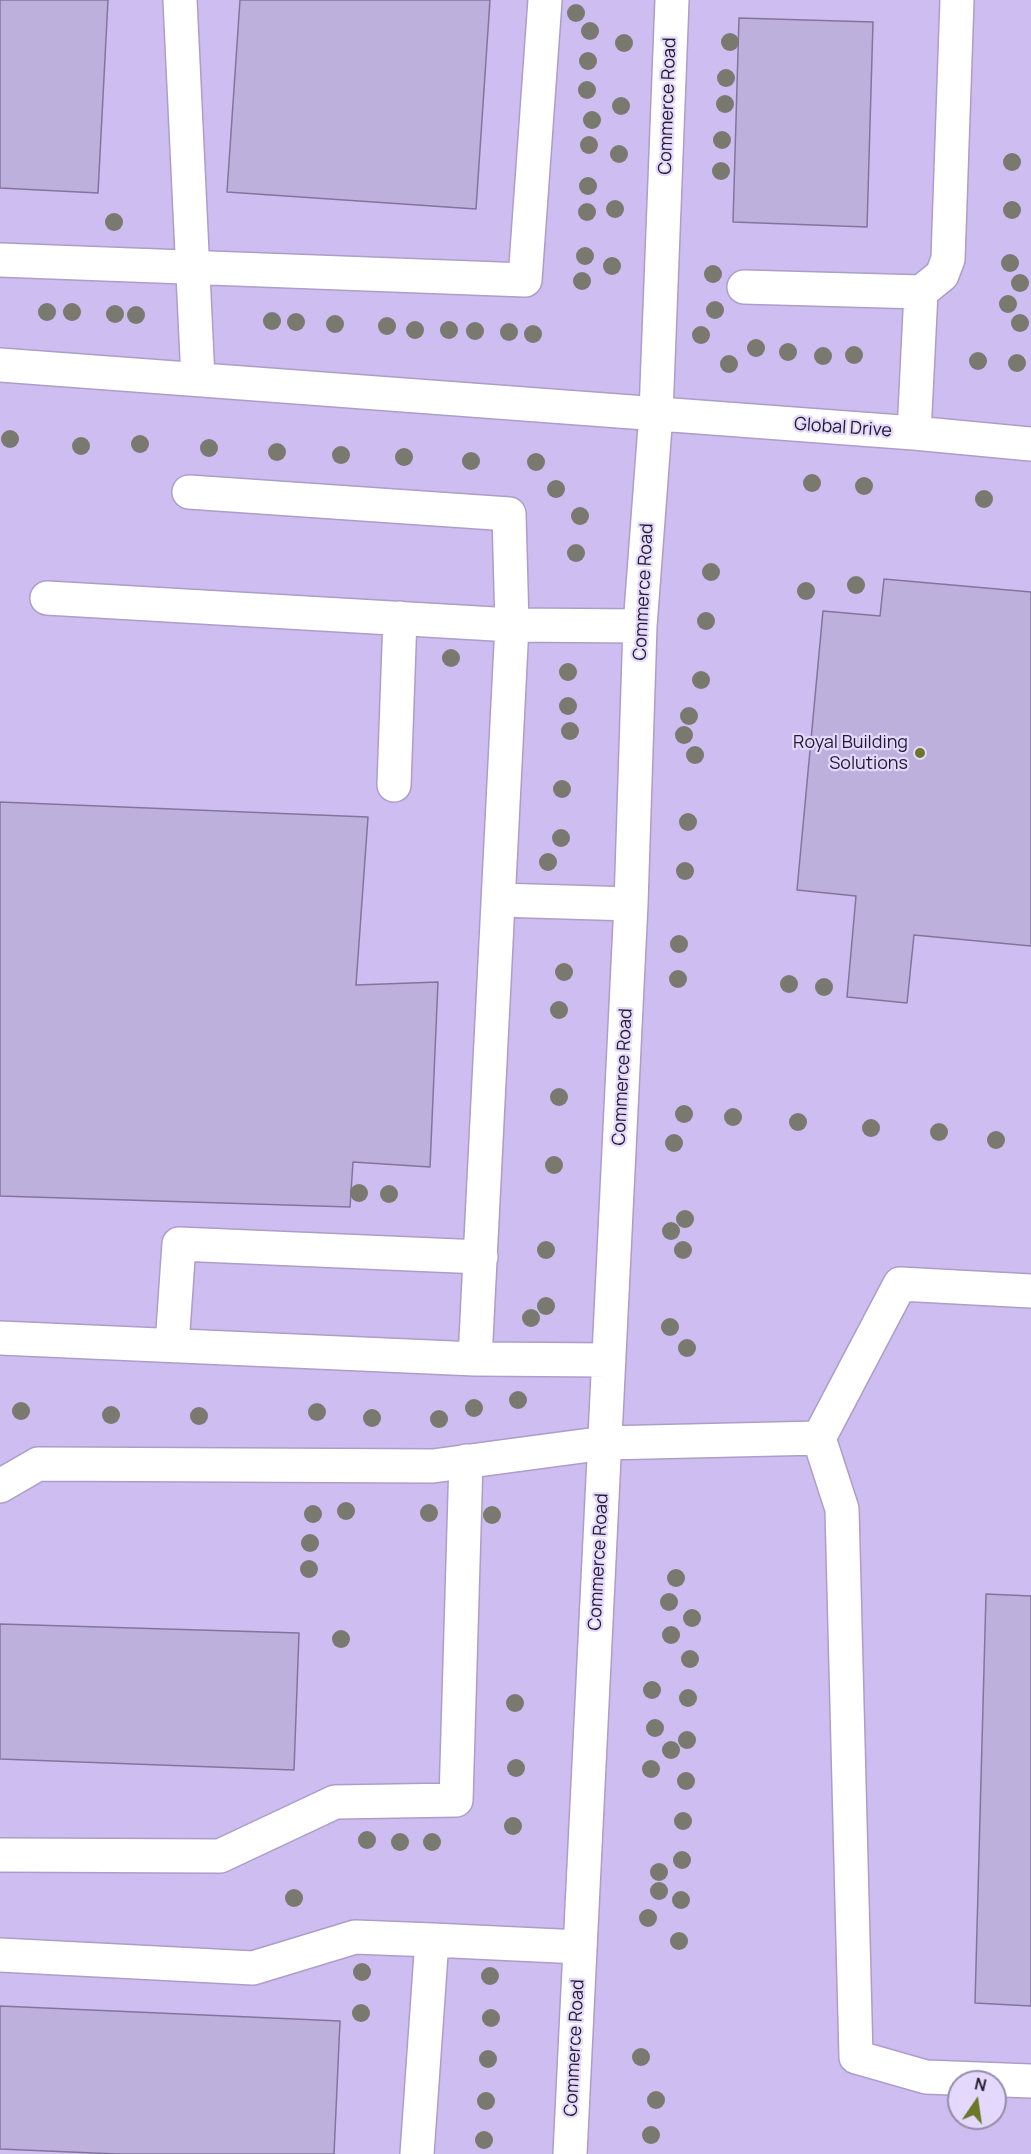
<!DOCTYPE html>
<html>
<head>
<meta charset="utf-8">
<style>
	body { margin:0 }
	#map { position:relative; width:1031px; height:2154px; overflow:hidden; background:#d8caf6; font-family:Manrope,sans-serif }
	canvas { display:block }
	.north { position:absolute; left:947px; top:2070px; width:60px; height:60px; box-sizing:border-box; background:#e4d9fd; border:2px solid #968da9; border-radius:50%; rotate:13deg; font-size:16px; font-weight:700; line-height:24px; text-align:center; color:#211b2c }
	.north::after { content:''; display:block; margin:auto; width:21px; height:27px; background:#697927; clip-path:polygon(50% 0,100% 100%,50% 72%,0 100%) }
</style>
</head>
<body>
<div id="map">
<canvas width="1031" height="2154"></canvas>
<div class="north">N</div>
</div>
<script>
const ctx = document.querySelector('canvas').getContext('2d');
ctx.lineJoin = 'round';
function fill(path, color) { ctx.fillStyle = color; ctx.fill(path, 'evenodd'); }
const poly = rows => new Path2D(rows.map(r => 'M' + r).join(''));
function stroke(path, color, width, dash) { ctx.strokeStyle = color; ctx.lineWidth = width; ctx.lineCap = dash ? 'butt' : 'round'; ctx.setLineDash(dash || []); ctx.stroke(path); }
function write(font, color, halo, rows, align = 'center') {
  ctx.font = font + ' Manrope,sans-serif'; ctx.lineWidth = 4.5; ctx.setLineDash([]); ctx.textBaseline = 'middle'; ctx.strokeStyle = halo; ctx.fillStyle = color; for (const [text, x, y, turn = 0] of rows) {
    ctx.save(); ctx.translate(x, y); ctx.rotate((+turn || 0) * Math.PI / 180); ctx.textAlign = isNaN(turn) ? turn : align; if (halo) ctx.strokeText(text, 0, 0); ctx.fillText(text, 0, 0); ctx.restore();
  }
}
fill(poly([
	[0,0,1031,0,1031,2154,0,2154],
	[959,2082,995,2082,995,2118,959,2118]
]), '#cebdf0');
const building = poly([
	[0,0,108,0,98,193,0,188,0,0],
	[240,0,490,0,476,209,227,192,240,0],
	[739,18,873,22,867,227,733,222,739,18],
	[884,579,1031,592,1031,946,914,935,907,1003,847,997,856,896,797,890,823,611,880,616,884,579],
	[0,802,368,817,356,985,438,982,430,1167,353,1162,350,1207,0,1196,0,802],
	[986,1594,1031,1596,1031,2006,975,2003,986,1594],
	[0,1624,299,1633,294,1770,0,1759,0,1624],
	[0,2006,340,2021,334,2154,117,2154,0,2149,0,2006]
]);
fill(building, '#beb0dc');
stroke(building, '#82759d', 1.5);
const minor = poly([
	[180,0,198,379],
	[0,260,525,280,545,0],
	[744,287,921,292,914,433],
	[921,292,942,275,948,259,957,0],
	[0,365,914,433,1031,444],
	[47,598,512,625,509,514,189,492],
	[394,785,400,618],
	[499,900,631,904],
	[1031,1291,900,1284,819,1438,842,1509,856,2057,926,2077,1031,2081],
	[0,1338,475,1359],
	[172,1345,179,1244,481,1257],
	[609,1360,475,1359,512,625,640,626],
	[0,1486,38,1464,433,1466,605,1443,819,1438],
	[0,1855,220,1856,335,1802,456,1800,466,1461],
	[0,1955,253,1968,355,1937,432,1940],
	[417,2154,432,1940,580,1947],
	[570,2154,631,904,640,626,656,413,672,0]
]);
stroke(minor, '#ac9ec9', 36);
stroke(minor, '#fff', 33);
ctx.fillStyle = '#79796f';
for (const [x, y] of [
	[576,13],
	[590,31],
	[730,42],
	[624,43],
	[588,61],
	[726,78],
	[587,90],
	[725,104],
	[621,106],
	[592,120],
	[722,140],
	[589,145],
	[619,154],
	[1012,162],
	[721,171],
	[588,186],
	[615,209],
	[1012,210],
	[587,212],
	[114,222],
	[585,256],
	[1010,263],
	[612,266],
	[713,274],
	[582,281],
	[1020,283],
	[1008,304],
	[715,310],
	[47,312],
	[72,312],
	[115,314],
	[136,315],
	[272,321],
	[296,322],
	[1020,323],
	[335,324],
	[387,326],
	[415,330],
	[449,330],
	[475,331],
	[509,332],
	[533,334],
	[701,335],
	[756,348],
	[788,352],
	[854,355],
	[823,356],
	[978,361],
	[1017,363],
	[729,364],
	[10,439],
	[140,444],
	[81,446],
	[209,448],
	[277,452],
	[341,455],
	[404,457],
	[471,461],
	[536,462],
	[812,483],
	[864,486],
	[556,489],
	[984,499],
	[580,516],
	[576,553],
	[711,572],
	[856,585],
	[806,591],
	[706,621],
	[451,658],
	[568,672],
	[701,680],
	[568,706],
	[689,716],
	[570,731],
	[684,735],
	[695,755],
	[562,789],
	[688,822],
	[561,838],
	[548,862],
	[685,871],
	[679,944],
	[564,972],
	[678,979],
	[789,984],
	[824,987],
	[559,1010],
	[559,1097],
	[684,1114],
	[733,1117],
	[798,1122],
	[871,1128],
	[939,1132],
	[996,1140],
	[674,1143],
	[554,1165],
	[359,1193],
	[389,1194],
	[685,1219],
	[671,1231],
	[546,1250],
	[683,1250],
	[546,1306],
	[531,1318],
	[670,1327],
	[687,1348],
	[518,1400],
	[474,1408],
	[21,1411],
	[317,1412],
	[111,1415],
	[199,1416],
	[372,1418],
	[439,1419],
	[346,1511],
	[429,1513],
	[313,1514],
	[492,1515],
	[310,1543],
	[309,1569],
	[676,1578],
	[669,1602],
	[692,1618],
	[671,1635],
	[341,1639],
	[690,1659],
	[652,1690],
	[688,1698],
	[515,1703],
	[655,1728],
	[687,1740],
	[671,1750],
	[516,1768],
	[651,1769],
	[686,1781],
	[683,1821],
	[513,1826],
	[367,1840],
	[400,1842],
	[432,1842],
	[682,1860],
	[659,1872],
	[659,1891],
	[294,1898],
	[681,1900],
	[648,1918],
	[679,1941],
	[362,1972],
	[490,1976],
	[361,2013],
	[491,2018],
	[641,2057],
	[488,2059],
	[656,2100],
	[486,2101],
	[651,2135],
	[484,2140]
]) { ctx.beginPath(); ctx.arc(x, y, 9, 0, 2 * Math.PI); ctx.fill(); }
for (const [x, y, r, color] of [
	[920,753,6,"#697927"]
]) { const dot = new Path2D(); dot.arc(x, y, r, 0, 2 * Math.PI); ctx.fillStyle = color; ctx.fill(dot); stroke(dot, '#e4d9fd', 2); }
write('18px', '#211b2c', '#e4d9fd', [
	["Commerce Road",668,106,-88],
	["Global Drive",843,428,4],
	["Commerce Road",644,592,-87],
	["Commerce Road",623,1077,-87],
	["Commerce Road",599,1562,-87],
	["Commerce Road",575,2048,-87]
]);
write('18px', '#211b2c', '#e4d9fd', [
	["Royal Building",908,743],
	["Solutions",908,764]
], 'right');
</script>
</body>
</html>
